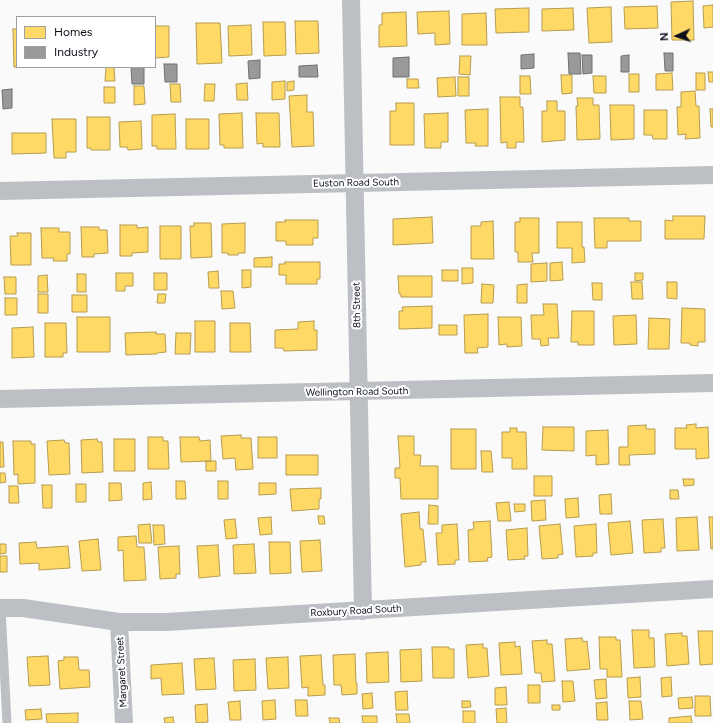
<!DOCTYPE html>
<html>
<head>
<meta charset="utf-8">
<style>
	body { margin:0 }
	#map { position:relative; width:713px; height:723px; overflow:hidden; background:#fafafa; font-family:Figtree,sans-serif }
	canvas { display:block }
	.legend { position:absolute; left:16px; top:16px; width:140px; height:52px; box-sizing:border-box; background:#fff; border:1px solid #9e9fa3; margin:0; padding:5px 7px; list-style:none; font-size:12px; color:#0d0f1a }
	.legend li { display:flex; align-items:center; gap:8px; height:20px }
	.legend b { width:20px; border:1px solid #9e9fa3 }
	.north { position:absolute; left:657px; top:16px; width:40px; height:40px; -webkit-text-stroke:3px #fff; paint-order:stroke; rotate:267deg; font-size:11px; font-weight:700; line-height:16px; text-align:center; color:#0d0f1a }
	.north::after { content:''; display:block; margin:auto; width:14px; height:18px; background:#0d0f1a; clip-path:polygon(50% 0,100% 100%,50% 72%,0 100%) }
</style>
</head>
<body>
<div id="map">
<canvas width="713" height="723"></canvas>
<ul class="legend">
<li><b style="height:11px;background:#ffd966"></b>Homes</li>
<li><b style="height:11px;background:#999"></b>Industry</li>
</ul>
<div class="north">N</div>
</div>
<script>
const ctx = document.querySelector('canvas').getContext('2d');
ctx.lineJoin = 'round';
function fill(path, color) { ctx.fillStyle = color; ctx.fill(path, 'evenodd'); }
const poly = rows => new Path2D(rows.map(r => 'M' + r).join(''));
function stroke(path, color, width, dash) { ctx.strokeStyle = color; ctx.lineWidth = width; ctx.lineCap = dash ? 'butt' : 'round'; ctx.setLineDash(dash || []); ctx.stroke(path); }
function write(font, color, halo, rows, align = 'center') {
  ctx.font = font + ' Figtree,sans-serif'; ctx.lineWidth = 4; ctx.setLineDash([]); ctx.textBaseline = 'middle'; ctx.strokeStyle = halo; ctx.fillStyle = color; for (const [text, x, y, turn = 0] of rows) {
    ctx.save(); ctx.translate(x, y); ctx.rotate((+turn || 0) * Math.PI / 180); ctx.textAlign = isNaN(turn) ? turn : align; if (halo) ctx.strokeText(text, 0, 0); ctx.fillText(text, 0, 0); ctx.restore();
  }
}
const homes = poly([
	[693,1,694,40,672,40,671,2,693,1],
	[713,5,713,27,704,28,703,6,713,5],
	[657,6,658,28,625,29,624,7,657,6],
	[611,7,612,42,589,43,587,8,611,7],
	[529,8,529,32,496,33,495,9,529,8],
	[573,8,574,30,542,31,542,9,573,8],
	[449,11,450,44,435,45,435,33,418,34,417,12,449,11],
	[406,12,407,46,379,47,379,25,382,25,382,13,406,12],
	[486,13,487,45,462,45,462,14,486,13],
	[295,21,318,21,319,53,296,54,295,21],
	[263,22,285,22,286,55,264,56,263,22],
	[196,23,220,23,222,63,197,64,196,23],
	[251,25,252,55,229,56,228,26,251,25],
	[155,26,169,26,169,57,155,58,155,26],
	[13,29,17,29,17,67,14,67,13,29],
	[460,56,471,56,470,75,459,74,460,56],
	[106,67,114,67,115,81,105,81,106,67],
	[708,72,713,72,713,82,709,82,708,72],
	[672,73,673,90,656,90,656,74,672,73],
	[696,73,705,73,705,90,696,90,696,73],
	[629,74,639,74,639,92,629,92,629,74],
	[561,75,572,75,572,93,562,94,561,75],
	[520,76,530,76,531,94,520,94,520,76],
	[593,76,606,76,606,93,594,93,593,76],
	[455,77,456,96,438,97,437,78,455,77],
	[458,77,469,77,469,96,458,96,458,77],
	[407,79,418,79,419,88,407,88,407,79],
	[285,81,285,99,272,100,272,82,285,81],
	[294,81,294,90,287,91,287,82,294,81],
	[247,83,248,100,237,100,236,84,247,83],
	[170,84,180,84,181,102,171,102,170,84],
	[205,84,215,84,214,101,204,101,205,84],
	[134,86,144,86,145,104,134,105,134,86],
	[104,87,115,87,115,103,104,103,104,87],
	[695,91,696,106,699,106,700,138,685,139,686,134,678,135,677,107,681,107,681,92,695,91],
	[307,95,307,112,313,112,314,146,292,147,289,96,307,95],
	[500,97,520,97,520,107,523,107,524,142,516,142,516,148,507,148,507,142,501,143,500,97],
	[577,98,593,98,593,105,599,105,600,139,577,140,576,106,578,106,577,98],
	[547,101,557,101,557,111,565,111,565,140,542,142,542,111,547,111,547,101],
	[396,103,414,103,414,145,390,145,390,111,396,111,396,103],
	[610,105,634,105,634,139,611,140,610,105],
	[488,109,488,146,475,146,476,143,466,143,465,110,488,109],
	[710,109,713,109,713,127,711,127,710,109],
	[644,110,667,110,667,139,653,139,652,135,644,135,644,110],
	[242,113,243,148,224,148,224,145,220,145,219,114,242,113],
	[256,113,279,113,280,147,263,147,263,143,257,144,256,113],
	[448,113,448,142,441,142,441,148,425,148,424,114,448,113],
	[175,114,176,149,157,149,157,146,152,146,152,115,175,114],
	[87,117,110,117,110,150,91,150,91,148,87,148,87,117],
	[52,119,76,119,76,152,66,152,66,158,54,158,52,119],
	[186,119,209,119,209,149,186,149,186,119],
	[141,121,142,149,128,150,127,147,120,147,119,122,141,121],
	[12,133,46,133,46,153,12,154,12,133],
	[673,216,705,216,704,239,665,239,665,220,673,221,673,216],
	[432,217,433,243,393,245,393,219,432,217],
	[520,218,539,218,539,253,532,253,533,262,518,262,518,252,515,252,515,222,520,222,520,218],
	[594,218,629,218,629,221,641,221,641,241,607,241,607,248,595,248,594,218],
	[285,220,318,220,318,238,313,238,313,245,286,245,286,241,276,241,276,222,286,222,285,220],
	[493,221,494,259,471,259,471,226,481,226,481,222,493,221],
	[557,222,582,222,582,247,584,247,585,262,572,263,572,248,557,248,557,222],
	[194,223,211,223,212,257,191,258,190,226,194,226,194,223],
	[245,223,245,253,238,253,238,255,228,255,228,253,222,253,222,224,245,223],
	[120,225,137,225,137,228,148,227,148,252,132,253,132,256,120,256,120,225],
	[160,226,181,226,181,259,160,259,160,226],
	[81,227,99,227,99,230,107,230,108,253,94,254,94,257,82,257,81,227],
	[41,228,59,228,59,232,70,232,70,254,67,254,67,261,53,261,54,258,42,258,41,228],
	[17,233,31,233,31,265,11,265,10,236,18,236,17,233],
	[272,257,272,267,254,267,254,258,272,257],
	[285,262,320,262,320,279,317,279,317,284,286,284,286,275,279,275,279,264,285,264,285,262],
	[562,262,563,280,550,281,550,263,562,262],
	[547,263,547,281,531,282,531,264,547,263],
	[462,268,473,268,473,283,462,284,462,268],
	[242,270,251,270,251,287,242,288,242,270],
	[442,270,458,270,458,281,442,281,442,270],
	[218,271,219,288,209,288,208,272,218,271],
	[116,273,133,273,133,286,125,286,125,291,116,291,116,273],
	[154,273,167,273,167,290,154,290,154,273],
	[635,273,643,273,643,280,635,281,635,273],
	[77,274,86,274,86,292,77,292,77,274],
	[47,275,48,292,38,292,38,276,47,275],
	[398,276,432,276,432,297,401,297,401,294,399,294,398,276],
	[4,277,16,277,16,294,5,294,4,277],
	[631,282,642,282,643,299,632,299,631,282],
	[667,282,677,282,677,299,667,298,667,282],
	[592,283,602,283,602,300,593,300,592,283],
	[482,284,494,285,493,303,481,303,482,284],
	[527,284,527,303,517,303,517,285,527,284],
	[221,291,233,291,235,308,222,309,221,291],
	[38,294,48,294,48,313,38,313,38,294],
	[158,294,166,294,165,303,157,303,158,294],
	[72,295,87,295,87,312,72,312,72,295],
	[5,298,17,298,17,315,5,315,5,298],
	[543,304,557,304,559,338,548,338,549,345,541,346,540,339,532,339,531,315,544,315,543,304],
	[432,306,432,328,399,329,399,311,403,311,402,307,432,306],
	[682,308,705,309,705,342,698,342,698,346,690,345,690,343,681,343,682,308],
	[572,311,594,311,594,345,578,345,578,342,571,342,572,311],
	[488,314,488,347,477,348,478,353,465,353,464,315,488,314],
	[636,315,637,344,614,345,613,316,636,315],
	[77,317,110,317,110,352,77,352,77,317],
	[498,317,521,317,522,346,507,347,507,344,499,345,498,317],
	[649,318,670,319,669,349,648,349,649,318],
	[195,321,215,321,215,352,195,352,195,321],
	[314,321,314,330,317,330,317,350,284,351,283,348,275,348,275,330,298,329,298,322,314,321],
	[45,323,66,323,67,353,63,353,63,357,45,357,45,323],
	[230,323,250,323,251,352,230,352,230,323],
	[439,325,457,325,457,335,439,335,439,325],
	[33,327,34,357,12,358,12,328,33,327],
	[156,332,156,334,165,334,166,352,157,353,157,354,126,355,125,333,156,332],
	[176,333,191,333,190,354,175,354,176,333],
	[696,424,696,428,708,427,709,458,696,459,696,449,675,449,675,428,687,428,686,425,696,424],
	[646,425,646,429,655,429,655,454,629,455,630,465,619,465,619,447,628,447,628,426,646,425],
	[543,427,574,427,574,451,542,450,543,427],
	[510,428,517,428,517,432,526,432,527,469,512,469,512,458,502,458,502,432,510,432,510,428],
	[451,429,476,429,476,469,451,469,451,429],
	[608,430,609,464,596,465,596,455,586,456,586,431,608,430],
	[241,435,241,438,251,438,253,469,236,470,235,458,223,459,221,436,241,435],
	[398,436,414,436,414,455,421,455,420,466,438,466,438,499,401,499,400,478,395,478,395,468,400,468,398,436],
	[148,437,163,437,163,441,168,441,169,469,148,469,148,437],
	[180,437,199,437,200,441,210,440,211,461,181,462,180,437],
	[258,437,277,437,277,458,258,458,258,437],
	[97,439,98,442,102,442,103,472,82,473,81,440,97,439],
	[114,439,135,439,135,471,114,471,114,439],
	[64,440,65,443,69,443,70,474,49,475,47,441,64,440],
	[13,441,31,441,31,444,35,444,35,483,18,484,18,474,14,475,13,441],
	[0,442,3,442,4,467,0,467,0,442],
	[481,451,491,451,493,472,482,472,481,451],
	[286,455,318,455,318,475,286,475,286,455],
	[206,461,216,461,216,471,206,471,206,461],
	[0,473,5,473,6,482,0,483,0,473],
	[534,476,552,476,552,496,534,496,534,476],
	[683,479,694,479,694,485,684,486,683,479],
	[176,481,185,481,186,499,176,499,176,481],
	[218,481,228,481,228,499,218,499,218,481],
	[151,482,152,499,143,500,143,483,151,482],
	[109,483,121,483,122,500,109,501,109,483],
	[259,483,276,483,276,494,259,495,259,483],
	[76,484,86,484,86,502,76,502,76,484],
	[42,485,52,485,52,508,43,508,42,485],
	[9,486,18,486,19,503,9,503,9,486],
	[321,488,321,499,319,499,319,509,292,511,290,489,321,488],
	[670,490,678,490,679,499,670,499,670,490],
	[611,494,612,514,600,514,599,495,611,494],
	[578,498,579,517,566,518,565,499,578,498],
	[545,500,546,520,532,521,531,501,545,500],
	[509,502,511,521,498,521,496,503,509,502],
	[514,504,525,504,525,511,515,512,514,504],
	[429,505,438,506,438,524,428,524,429,505],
	[419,512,420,529,423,529,426,562,421,562,421,565,405,567,401,514,419,512],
	[318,516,324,516,325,524,319,524,318,516],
	[271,517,272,534,260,535,258,518,271,517],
	[697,517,699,550,677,551,676,518,697,517],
	[709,517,713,517,713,549,711,549,709,517],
	[235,519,237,538,226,539,224,520,235,519],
	[663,519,665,548,661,548,661,552,644,553,642,520,663,519],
	[490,521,492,557,487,558,488,561,469,562,468,530,474,529,473,522,490,521],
	[630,521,633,553,611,555,608,523,630,521],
	[150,524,152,543,139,543,138,525,150,524],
	[457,524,459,560,455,560,455,564,438,565,436,533,442,533,442,525,457,524],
	[560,524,563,554,558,555,558,558,542,559,539,526,560,524],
	[596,524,597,553,593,553,593,556,576,557,574,526,596,524],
	[153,525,164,525,165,544,154,545,153,525],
	[527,528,528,556,524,556,525,559,508,560,506,530,527,528],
	[136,536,137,547,144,547,146,580,124,581,123,550,118,551,118,537,136,536],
	[98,539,101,570,82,571,79,541,98,539],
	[320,540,322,571,302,572,300,541,320,540],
	[36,542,37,548,68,546,70,568,39,570,39,563,20,564,19,543,36,542],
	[269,542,290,542,291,573,270,574,269,542],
	[0,544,6,544,6,553,0,554,0,544],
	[254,544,256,573,234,574,233,545,254,544],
	[218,545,220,576,199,578,197,546,218,545],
	[179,546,180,574,176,574,176,578,160,579,158,547,179,546],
	[0,556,7,556,7,572,0,572,0,556],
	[632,630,649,630,649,638,654,638,655,667,634,668,632,630],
	[698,631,713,631,713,664,700,665,698,631],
	[682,633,682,636,687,636,689,664,667,666,665,634,682,633],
	[599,637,616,637,616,640,620,640,622,677,607,677,607,669,600,669,599,637],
	[582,638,583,642,587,641,590,669,567,671,565,639,582,638],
	[547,640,547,644,552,644,555,681,542,682,541,673,535,673,532,641,547,640],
	[515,642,515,647,520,646,522,674,501,675,499,643,515,642],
	[483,644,483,648,487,648,489,676,468,678,466,645,483,644],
	[432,647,449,647,449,649,454,649,454,678,433,678,432,647],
	[421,649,422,681,401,682,400,650,421,649],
	[388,652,389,682,367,683,366,653,388,652],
	[355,654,356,683,357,683,357,694,342,695,341,685,334,685,333,655,355,654],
	[321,655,323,685,325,685,325,695,308,696,308,687,302,688,300,656,321,655],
	[48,656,50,685,29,686,27,657,48,656],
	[64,657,78,657,79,670,89,670,90,687,60,689,58,661,64,660,64,657],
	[288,657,289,688,268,689,266,658,288,657],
	[214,658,216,689,196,690,194,659,214,658],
	[255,659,256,690,234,691,233,660,255,659],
	[182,663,184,694,162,695,161,678,151,679,151,665,182,663],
	[640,677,641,697,628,698,627,678,640,677],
	[671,677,672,696,662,697,661,678,671,677],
	[606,679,607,698,596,699,594,680,606,679],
	[562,681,573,681,575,701,563,702,562,681],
	[528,685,540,685,540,703,528,703,528,685],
	[506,687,507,705,495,705,495,688,506,687],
	[407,691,408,710,396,710,395,692,407,691],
	[372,693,373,708,363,709,362,694,372,693],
	[695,696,710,696,711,716,695,716,695,696],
	[692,697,693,708,679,709,678,698,692,697],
	[275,700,276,719,263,720,262,701,275,700],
	[295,700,307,700,308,716,296,716,295,700],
	[240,701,241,720,230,720,228,702,240,701],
	[462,701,470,701,471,707,462,708,462,701],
	[629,701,641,701,643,719,630,720,629,701],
	[607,702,608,720,597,720,596,703,607,702],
	[207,704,208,722,196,723,195,705,207,704],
	[552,705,560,705,560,710,552,710,552,705],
	[506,708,507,723,497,723,496,709,506,708],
	[41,709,42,719,26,720,25,710,41,709],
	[463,711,475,711,475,723,463,723,463,711],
	[78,713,78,723,47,723,46,714,78,713],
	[396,714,409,714,410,723,397,723,396,714],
	[362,716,377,716,377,723,363,723,362,716],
	[691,716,692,723,669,723,669,718,691,716],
	[173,717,174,723,165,723,164,718,173,717],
	[329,718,339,718,340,723,330,723,329,718]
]);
fill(homes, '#ffd966');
stroke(homes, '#b69c4f', 1);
const industry = poly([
	[568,53,580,53,581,74,569,74,568,53],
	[664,53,673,53,673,71,665,71,664,53],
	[534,54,534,68,521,69,521,55,534,54],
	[582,55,592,55,592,73,583,74,582,55],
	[629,55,629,72,621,72,621,56,629,55],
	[409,57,409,77,393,77,393,58,409,57],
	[260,60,260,78,249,79,248,61,260,60],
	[164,64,177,64,177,82,165,82,164,64],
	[317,65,318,77,299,77,299,66,317,65],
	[131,67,144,67,144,84,132,84,131,67],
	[12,89,12,108,3,109,2,90,12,89]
]);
fill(industry, '#999');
stroke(industry, '#6f7073', 1);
stroke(poly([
	[1,608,7,723]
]), '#bcbfc4', 9);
stroke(poly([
	[351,0,363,611],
	[0,191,713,175],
	[0,399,713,383],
	[0,608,23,608,119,622,166,622,713,589],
	[119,622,124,723]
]), '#bcbfc4', 18);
write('10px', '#0d0f1a', '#fff', [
	["Euston Road South",356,183,-1],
	["8th Street",357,305,-91],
	["Wellington Road South",357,392,-1],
	["Roxbury Road South",356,611,-3],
	["Margaret Street",122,672,-93]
]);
</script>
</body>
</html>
